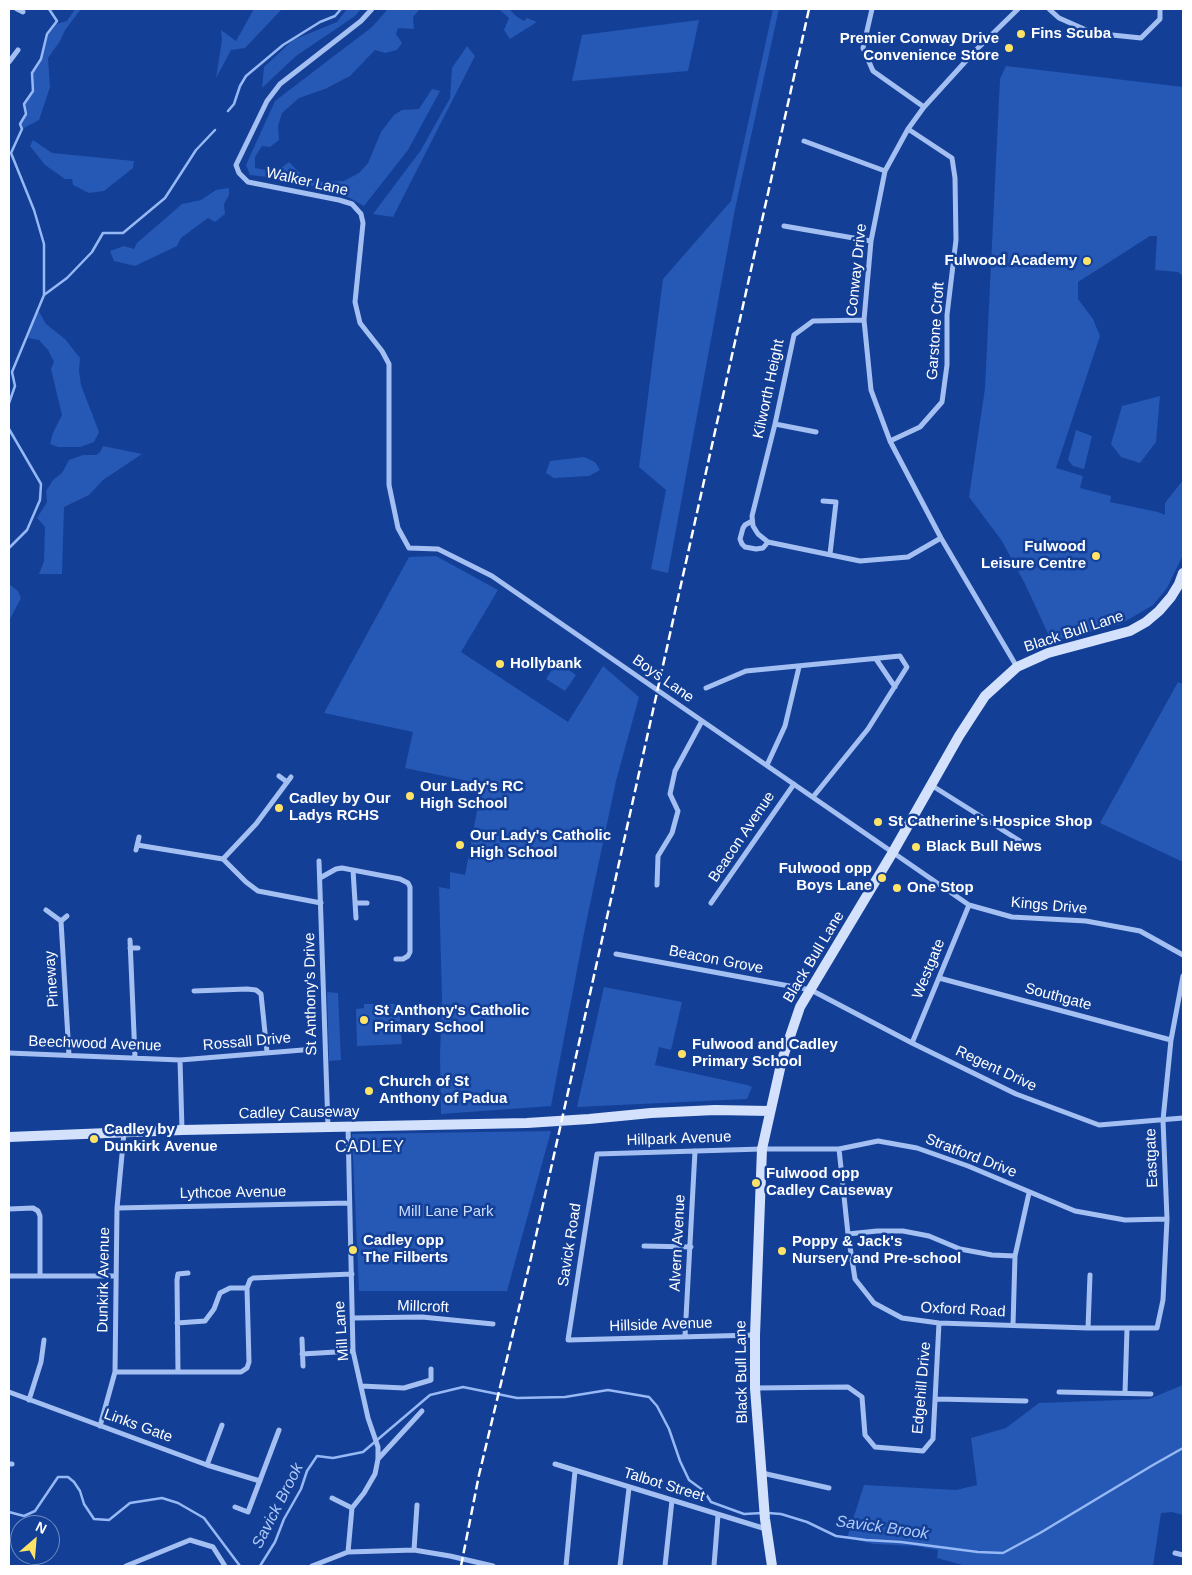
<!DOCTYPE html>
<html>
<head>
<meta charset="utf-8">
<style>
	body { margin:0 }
	#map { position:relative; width:1192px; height:1575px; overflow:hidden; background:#133f96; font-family:Arial,sans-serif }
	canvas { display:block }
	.frame { position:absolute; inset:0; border:10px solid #fff; pointer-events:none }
	.north { position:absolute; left:10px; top:1515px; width:50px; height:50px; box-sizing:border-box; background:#133f96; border:1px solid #718cc0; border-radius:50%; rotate:27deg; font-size:14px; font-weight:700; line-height:20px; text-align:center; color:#fff }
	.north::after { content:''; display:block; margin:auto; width:18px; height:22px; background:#ffe366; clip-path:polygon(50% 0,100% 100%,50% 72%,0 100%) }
</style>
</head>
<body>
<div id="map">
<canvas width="1192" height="1575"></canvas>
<div class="frame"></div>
<div class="north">N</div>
</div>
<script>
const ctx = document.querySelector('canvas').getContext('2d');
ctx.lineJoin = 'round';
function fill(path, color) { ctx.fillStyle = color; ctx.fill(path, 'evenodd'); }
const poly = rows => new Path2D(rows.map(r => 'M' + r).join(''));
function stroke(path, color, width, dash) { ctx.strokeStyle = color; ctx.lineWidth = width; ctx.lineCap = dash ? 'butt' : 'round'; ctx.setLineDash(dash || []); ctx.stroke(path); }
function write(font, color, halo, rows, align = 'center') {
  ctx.font = font + ' Arial,sans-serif'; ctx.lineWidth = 5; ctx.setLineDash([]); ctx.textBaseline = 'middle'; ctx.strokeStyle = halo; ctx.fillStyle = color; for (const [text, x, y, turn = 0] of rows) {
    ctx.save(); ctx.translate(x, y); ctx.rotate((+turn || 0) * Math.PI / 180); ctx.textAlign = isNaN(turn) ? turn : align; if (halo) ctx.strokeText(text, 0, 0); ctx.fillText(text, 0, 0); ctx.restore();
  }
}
fill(poly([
	[75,9,81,9,65,30,60,41,48,58,50,87,39,120,22,129,20,124,26,114,24,104,33,91,32,73,41,59,47,34,56,24,67,21],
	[254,9,282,9,245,48,231,50,216,78,222,40,221,30,236,41],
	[347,9,361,9,355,16,296,56,262,88,264,67,293,40,337,22],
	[388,9,420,9,413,17,414,29,398,28,396,34,402,43,397,50,385,53,375,50,350,76,325,89,299,98,282,113,278,126,279,140,270,147,262,146,255,157,255,168,276,172,289,162,306,179,323,182,344,181,359,173,368,163,381,132,394,115,402,110,419,109,432,89,440,91,408,150,364,206,341,193,285,179,250,175,246,165,275,101,372,27],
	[499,9,509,9,516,16,524,21,527,18,537,22,510,39,504,30,509,18],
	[773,9,779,9,735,209,668,573,651,569,666,490,639,467,663,279,731,201],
	[699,20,688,71,572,81,582,35],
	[467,46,475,56,393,217,373,214,421,150,450,98,452,68],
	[1006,66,1183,87,1183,276,1178,272,1155,270,1157,236,1150,236,1078,282,1078,299,1093,319,1100,336,1056,468,1083,476,1080,488,1111,496,1110,502,1158,512,1165,515,1165,503,1183,480,1183,555,1167,588,1153,605,1121,624,1052,642,1025,584,1002,541,969,497,985,388,1000,79],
	[33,140,52,153,134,161,133,168,104,191,89,193,73,185,72,179,65,179,45,165,30,146],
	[229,188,229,195,224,204,225,214,215,222,208,218,181,238,177,246,135,266,114,261,110,251,124,246,134,249,137,243,182,204,201,200,216,190],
	[37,308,46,324,65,339,80,358,79,371,81,385,99,432,94,442,80,447,58,447,50,444,53,433,62,415,51,369,54,362,48,350,39,340,28,338],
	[1160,396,1156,442,1140,463,1121,457,1111,444,1122,406],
	[1076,430,1092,436,1084,469,1073,466,1068,460],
	[103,446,142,454,103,480,89,495,64,507,62,574,39,574,44,561,45,527,37,518,47,502,46,491,53,480,62,473,69,460,83,455,96,455,100,452],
	[584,457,595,462,600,470,589,476,554,478,546,473,550,461],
	[436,556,498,590,461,652,568,722,603,666,639,697,616,781,585,928,551,1106,441,1114,440,1055,442,999,439,887,450,889,450,872,465,875,482,784,405,768,413,732,324,713,409,557],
	[9,584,18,591,21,598,9,621],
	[557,662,576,675,565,691,546,679],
	[1178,682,1183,684,1183,862,1100,823],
	[604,987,682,1002,671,1050,659,1047,655,1065,747,1085,752,1087,747,1099,577,1107],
	[327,992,338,993,341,1060,329,1061],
	[364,1004,399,1004,402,1044,357,1046,356,1009,364,1008],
	[551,1131,507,1291,359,1291,352,1134],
	[1183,1385,1183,1515,1172,1512,1161,1513,1153,1566,966,1566,937,1558,938,1550,916,1546,874,1544,847,1538,864,1485,956,1490,977,1485,971,1438,1006,1428,1039,1403,1149,1399]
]), '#2658b5');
stroke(poly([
	[228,111,234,104,240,86,246,76,283,45,320,22,335,16,341,9],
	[44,295,44,244,34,210,11,153,22,129,20,124,26,114,24,104,33,91,32,73,41,59,47,34,57,21,49,9],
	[9,403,15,386,12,372,44,295,67,278,92,252,103,233,123,233,165,198,196,150,215,130],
	[9,429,41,484,40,500,27,530,9,548],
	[9,1512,24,1516,35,1511,58,1477,68,1477,74,1482,80,1491,84,1504,94,1519,109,1520,130,1503,162,1498,178,1503,204,1518,240,1566],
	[768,1513,781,1514,807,1522,836,1536,866,1540,901,1542,978,1552,1003,1553,1040,1533,1153,1465,1183,1448],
	[260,1566,275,1542,284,1519,301,1489,307,1471,317,1456,333,1458,363,1452,430,1395,463,1387,517,1398,565,1397,608,1390,649,1397,657,1406,669,1429,680,1461,689,1480,704,1491,711,1502,744,1514,763,1513]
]), '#96b8f5', 2.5);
stroke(poly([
	[17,9,23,12],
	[372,9,361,21,280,84,267,101,236,165,239,173,248,182,339,200,352,204,361,214,363,223,355,302,360,323,382,351,389,364,389,485,398,528,409,548,438,549,492,576,969,905,1012,917,1086,921,1140,931,1183,955],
	[872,9,863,48,873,71,924,107],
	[1049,9,1059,18,1093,33,1141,38,1160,19,1160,9],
	[9,62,18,50],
	[804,141,885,171],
	[784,226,871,241],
	[864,320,813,321,794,335,775,424,752,516,753,526,758,534,768,542,860,561,908,557,941,538],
	[775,424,816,432],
	[890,441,920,427,942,402,947,365,947,315,956,240,955,178,952,158,908,129],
	[823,501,836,502,830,554],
	[752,521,745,525,743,528,740,539,742,544,745,547,756,549,763,548,768,542],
	[876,659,895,687],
	[1017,667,941,538,890,441,871,390,864,320,871,241,885,171,908,129,924,107,975,51,1018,9],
	[706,688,746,671,900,656,907,667,868,729,813,797],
	[767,765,785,726,799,667],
	[279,776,287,782],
	[931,785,1020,841],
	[137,845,223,859,246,882,258,891,321,903],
	[136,850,139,837],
	[223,859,256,824,291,777],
	[319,861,328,1127],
	[353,870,356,918],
	[320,878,336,869,342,868,400,879,408,883,410,887,410,952,408,956,403,959,396,959],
	[657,885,658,856,672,833,678,811,670,794,675,771,702,721],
	[357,903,367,903],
	[711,903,794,784],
	[46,910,61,921,69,1055],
	[61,921,67,916],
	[130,940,135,1057],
	[130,948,138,948],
	[616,954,811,990,912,1043,1016,1094,1099,1125,1183,1118],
	[939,978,1171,1040],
	[194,991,247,989,256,990,261,994,267,1052],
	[912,1043,969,905],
	[9,1053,180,1060,315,1049],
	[180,1060,182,1130],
	[348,1127,353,1351,368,1418,378,1447,378,1459,375,1474,364,1493,352,1508,348,1552],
	[839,1149,848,1234,855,1279,874,1303,902,1318,939,1323,1088,1328,1157,1328,1163,1300,1167,1219,1163,1120,1171,1040,1183,976],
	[117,1208,349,1203],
	[9,1209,33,1208,38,1211,40,1216,40,1275],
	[848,1234,877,1231,903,1231,929,1236,960,1249,992,1255,1015,1256],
	[644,1246,691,1247],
	[9,1276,115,1276],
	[353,1318,422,1317,493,1324],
	[177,1323,205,1321,214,1309,220,1293,230,1288,247,1288],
	[1013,1325,1015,1256,1029,1193],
	[1088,1328,1090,1275],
	[755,1335,568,1340,597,1154,762,1149,839,1149,878,1141,917,1148,968,1166,1075,1211,1125,1220,1167,1219],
	[685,1336,695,1151],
	[302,1339,303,1366],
	[302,1354,353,1351],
	[115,1372,241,1372,247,1368,249,1362,247,1288,250,1280,253,1278,352,1274],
	[178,1372,177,1280,178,1274,188,1273],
	[361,1386,404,1388,431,1380,431,1369],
	[755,1388,848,1387,862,1397,865,1435,875,1447,923,1451,933,1439,939,1323],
	[9,1392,207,1465,260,1481],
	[1059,1392,1151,1394],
	[1125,1393,1127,1329],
	[936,1399,1026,1401],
	[29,1400,41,1362,44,1340],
	[100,1426,115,1372,117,1208,124,1133],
	[378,1459,422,1411],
	[9,1464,12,1464],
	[555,1464,766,1529],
	[207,1465,222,1425],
	[762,1473,829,1488],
	[332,1498,352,1508],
	[235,1507,248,1512,279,1430],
	[414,1550,417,1505],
	[1175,1553,1183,1555],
	[126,1566,190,1540,213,1547,225,1566],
	[312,1566,348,1552,414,1550,450,1556,493,1566],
	[566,1566,575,1471],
	[620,1566,629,1488],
	[665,1566,672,1500],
	[714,1566,718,1515]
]), '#a4bff2', 5);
stroke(poly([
	[9,1137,182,1130,527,1123,589,1119,651,1113,715,1110,770,1111],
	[772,1566,765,1519,755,1388,755,1335,762,1149,782,1060,800,1007,893,852,959,736,985,696,1017,667,1048,653,1130,631,1146,622,1159,611,1171,597,1179,584,1183,573]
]), '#d3e1fc', 10);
stroke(poly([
	[461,1566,479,1475,531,1258,581,1034,809,9]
]), '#fff', 2.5, [9, 4]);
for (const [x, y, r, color] of [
	[1021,34,5,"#ffe366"],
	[1009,48,5,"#ffe366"],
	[1087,261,5,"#ffe366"],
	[1096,556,5,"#ffe366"],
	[500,664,5,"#ffe366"],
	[410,796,5,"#ffe366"],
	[279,808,5,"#ffe366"],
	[878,822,5,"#ffe366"],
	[460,845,5,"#ffe366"],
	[916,847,5,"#ffe366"],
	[882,878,5,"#ffe366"],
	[897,888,5,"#ffe366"],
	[364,1020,5,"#ffe366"],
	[682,1054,5,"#ffe366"],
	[369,1091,5,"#ffe366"],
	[94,1139,5,"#ffe366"],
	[756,1183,5,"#ffe366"],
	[353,1250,5,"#ffe366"],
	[782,1251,5,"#ffe366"]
]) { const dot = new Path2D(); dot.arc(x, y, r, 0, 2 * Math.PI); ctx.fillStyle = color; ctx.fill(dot); stroke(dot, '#133f96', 2); }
write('bold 15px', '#fff', '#133f96', [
	["Fins Scuba",1031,34],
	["Premier Conway Drive",999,39,"right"],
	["Convenience Store",999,56,"right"],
	["Fulwood Academy",1077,261,"right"],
	["Fulwood",1086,547,"right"],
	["Leisure Centre",1086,564,"right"],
	["Hollybank",510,664],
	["Our Lady's RC",420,787],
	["High School",420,804],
	["Cadley by Our",289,799],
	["Ladys RCHS",289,816],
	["St Catherine's Hospice Shop",888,822],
	["Our Lady's Catholic",470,836],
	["High School",470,853],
	["Black Bull News",926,847],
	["Fulwood opp",872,869,"right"],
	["Boys Lane",872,886,"right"],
	["One Stop",907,888],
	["St Anthony's Catholic",374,1011],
	["Primary School",374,1028],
	["Fulwood and Cadley",692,1045],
	["Primary School",692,1062],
	["Church of St",379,1082],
	["Anthony of Padua",379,1099],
	["Cadley by",104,1130],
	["Dunkirk Avenue",104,1147],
	["Fulwood opp",766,1174],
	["Cadley Causeway",766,1191],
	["Cadley opp",363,1241],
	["The Filberts",363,1258],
	["Poppy & Jack's",792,1242],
	["Nursery and Pre-school",792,1259]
], 'left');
write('15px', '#fff', '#133f96', [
	["Walker Lane",307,182,13],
	["Conway Drive",857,270,-84],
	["Garstone Croft",936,331,-86],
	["Kilworth Height",769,389,-78],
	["Black Bull Lane",1074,632,-18],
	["Boys Lane",663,679,35],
	["Beacon Avenue",742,837,-56],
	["Kings Drive",1049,906,5],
	["Black Bull Lane",814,957,-59],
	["Beacon Grove",716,960,11],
	["Westgate",929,969,-68],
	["Pineway",52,979,-94],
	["St Anthony's Drive",311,994,-91],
	["Southgate",1058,997,15],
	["Rossall Drive",247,1042,-5],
	["Beechwood Avenue",95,1044,2],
	["Regent Drive",996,1069,25],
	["Cadley Causeway",299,1113,-1],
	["Hillpark Avenue",679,1139,-2],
	["Stratford Drive",971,1156,21],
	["Eastgate",1152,1158,-92],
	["Lythcoe Avenue",233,1193,-1],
	["Alvern Avenue",678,1243,-87],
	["Savick Road",570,1245,-81],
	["Dunkirk Avenue",104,1280,-89],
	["Millcroft",423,1307,2],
	["Oxford Road",963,1310,3],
	["Hillside Avenue",661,1325,-2],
	["Mill Lane",342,1331,-94],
	["Black Bull Lane",742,1372,-91],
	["Edgehill Drive",922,1388,-85],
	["Links Gate",138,1426,20],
	["Talbot Street",664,1485,17]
]);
write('15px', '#ccddfd', '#133f96', [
	["Mill Lane Park",446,1212]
]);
ctx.letterSpacing = '1px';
write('16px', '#fff', '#133f96', [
	["CADLEY",370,1148]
]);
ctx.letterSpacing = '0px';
write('italic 16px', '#b0caf9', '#133f96', [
	["Savick Brook",278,1506,-63],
	["Savick Brook",882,1528,8]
]);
</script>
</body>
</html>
